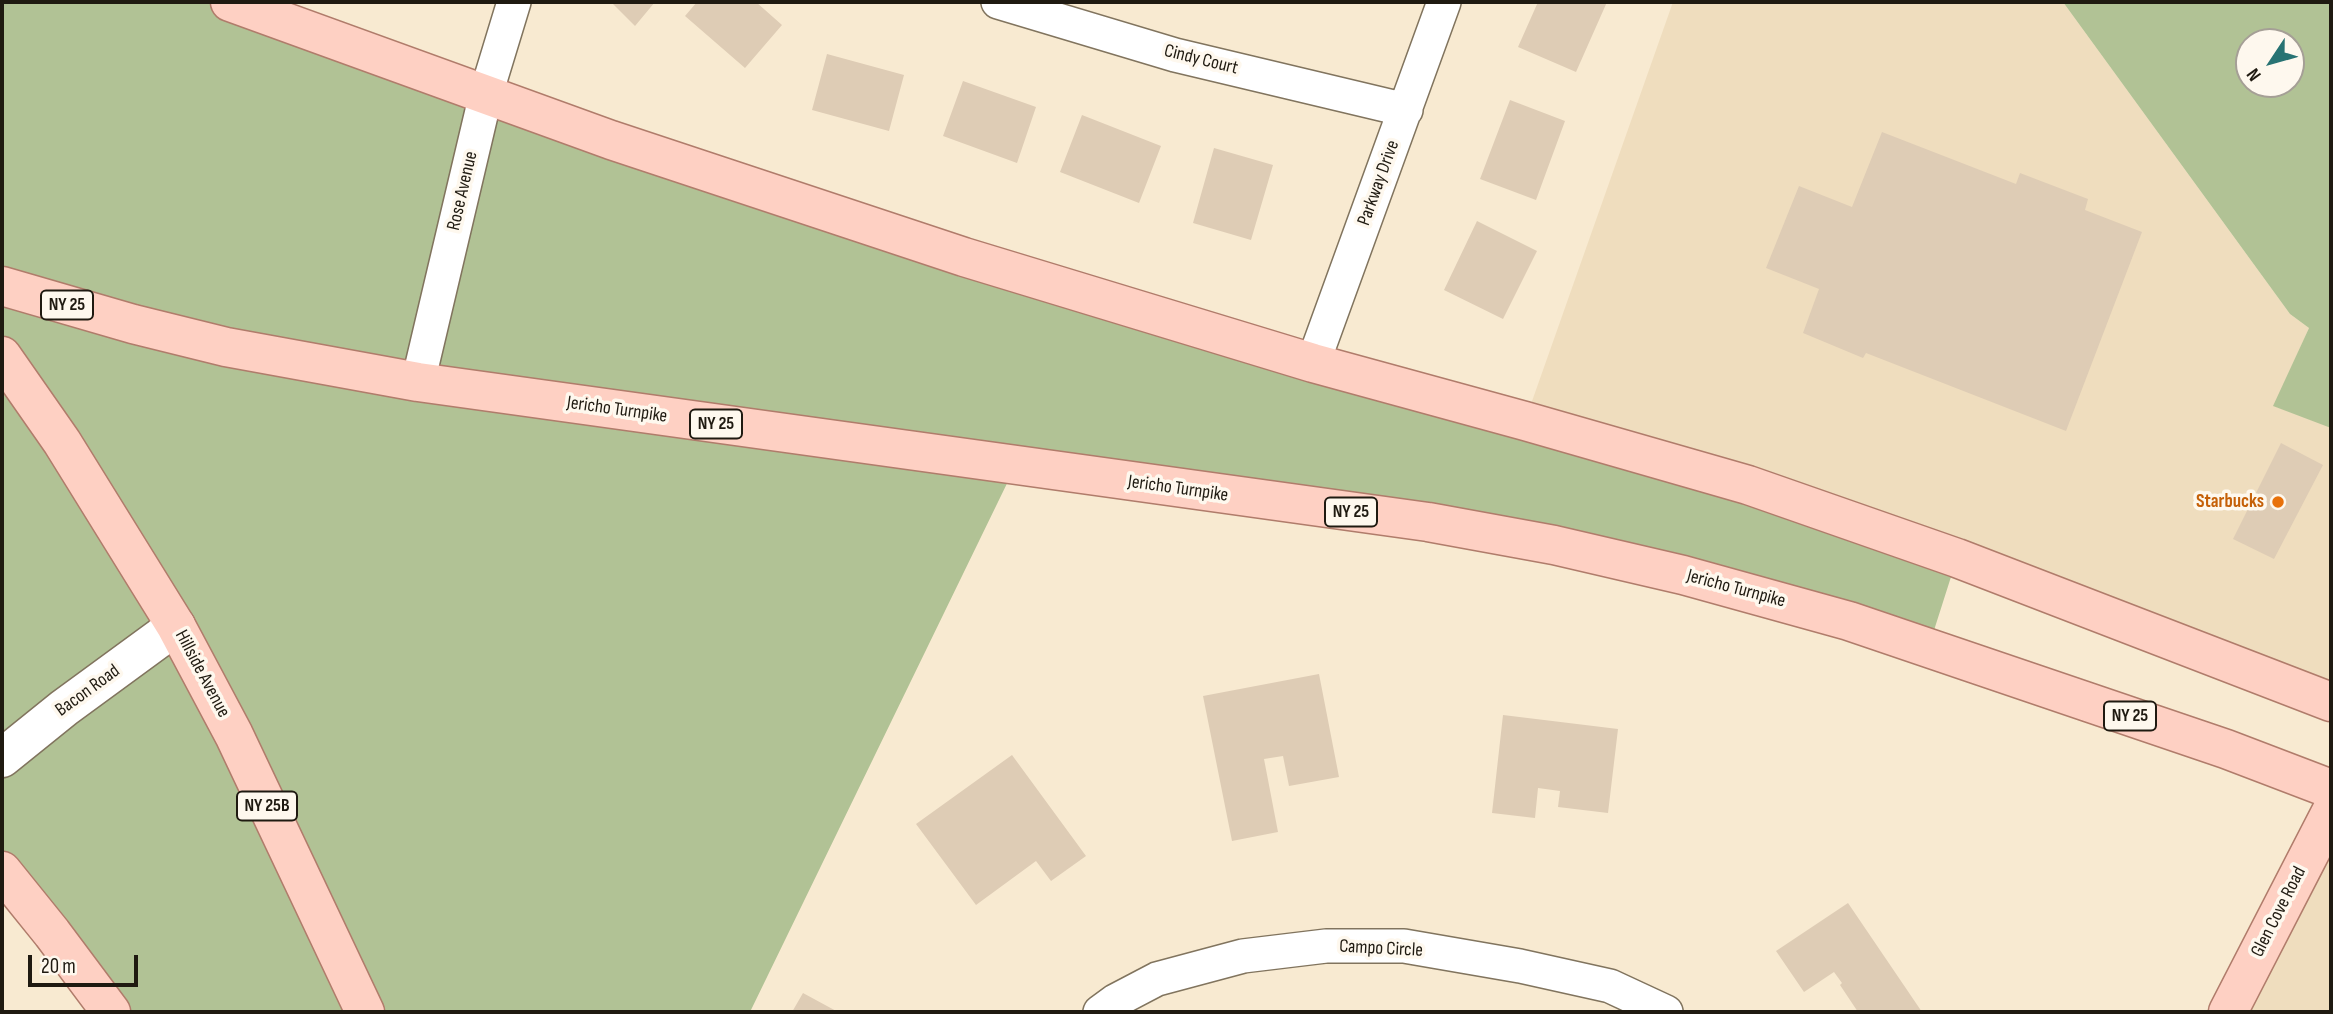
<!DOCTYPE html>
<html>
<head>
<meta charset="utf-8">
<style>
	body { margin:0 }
	#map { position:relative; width:2333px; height:1014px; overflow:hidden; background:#f8ead1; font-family:"Sofia Sans Condensed",sans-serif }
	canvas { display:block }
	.frame { position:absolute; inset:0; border:4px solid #1f1a11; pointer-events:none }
	.north { position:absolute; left:2235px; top:28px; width:70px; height:70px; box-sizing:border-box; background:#fef8ee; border:2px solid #a59f96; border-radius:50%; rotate:234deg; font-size:19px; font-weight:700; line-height:28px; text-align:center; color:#1f1a11 }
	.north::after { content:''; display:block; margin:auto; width:24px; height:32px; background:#287373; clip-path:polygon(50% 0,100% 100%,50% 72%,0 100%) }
	.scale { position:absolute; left:28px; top:955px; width:110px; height:32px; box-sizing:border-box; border:4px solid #1f1a11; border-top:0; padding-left:9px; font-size:21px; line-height:24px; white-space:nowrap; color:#1f1a11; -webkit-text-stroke:5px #fef8ee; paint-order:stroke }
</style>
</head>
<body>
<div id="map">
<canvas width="2333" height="1014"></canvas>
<div class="frame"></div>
<div class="north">N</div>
<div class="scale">20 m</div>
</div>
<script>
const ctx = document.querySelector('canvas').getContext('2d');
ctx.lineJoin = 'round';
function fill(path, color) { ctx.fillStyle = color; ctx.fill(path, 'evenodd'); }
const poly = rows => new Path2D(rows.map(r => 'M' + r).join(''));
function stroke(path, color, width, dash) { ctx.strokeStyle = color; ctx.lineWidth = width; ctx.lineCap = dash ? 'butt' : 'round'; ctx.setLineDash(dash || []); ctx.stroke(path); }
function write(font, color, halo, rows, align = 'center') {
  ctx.font = font + ' "Sofia Sans Condensed",sans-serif'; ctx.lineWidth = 7; ctx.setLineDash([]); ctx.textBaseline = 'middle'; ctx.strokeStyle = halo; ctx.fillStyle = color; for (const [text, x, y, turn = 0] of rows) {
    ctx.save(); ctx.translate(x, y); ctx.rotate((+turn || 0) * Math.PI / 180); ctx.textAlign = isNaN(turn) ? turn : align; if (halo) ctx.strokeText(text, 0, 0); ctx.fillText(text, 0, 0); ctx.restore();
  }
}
fill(poly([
	[1673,2,2063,2,2290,314,2309,328,2274,406,2331,427,2331,702,1525,421],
	[2331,812,2331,1012,2228,1012]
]), '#efddbe');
fill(poly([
	[2,2,230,2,1957,558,1929,646,1762,596,1015,467,750,1012,111,1012,2,871],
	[2063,2,2331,2,2331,428,2273,406,2309,328,2290,314],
	[2291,42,2291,84,2249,84,2249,42]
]), '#b1c295');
fill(poly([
	[611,2,655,2,635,26],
	[697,2,756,2,782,25,745,68,685,16],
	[1538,2,1607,2,1576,72,1518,47],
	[827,54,904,75,889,131,812,110],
	[963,81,1036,107,1017,163,943,136],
	[1510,100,1565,121,1536,200,1480,179],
	[1082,115,1161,146,1139,203,1060,172],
	[1882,132,2016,184,2020,173,2088,199,2085,210,2142,232,2066,431,1866,353,1863,358,1803,333,1819,289,1766,268,1799,186,1852,207],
	[1214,148,1273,165,1251,240,1193,223],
	[1477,221,1537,251,1503,319,1444,290],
	[2281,443,2323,465,2274,559,2233,539],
	[1319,674,1339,777,1289,786,1283,756,1264,759,1278,832,1232,841,1203,696],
	[1503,715,1618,729,1608,813,1558,807,1560,791,1538,788,1535,818,1492,813],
	[1012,755,1086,856,1051,881,1036,861,976,905,916,824],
	[1848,903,1922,1012,1858,1012,1840,985,1842,983,1834,972,1804,992,1776,951],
	[803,993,838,1012,792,1012]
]), '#deccb5');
const minor = poly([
	[998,2,1175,55,1406,110],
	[1313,363,1444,2],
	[418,382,486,94,514,2],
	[1100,1012,1115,1001,1157,979,1243,956,1326,946,1404,946,1520,966,1610,986,1666,1012]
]);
const tertiary = poly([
	[2,758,64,708,176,626]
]);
const primary = poly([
	[230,2,611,140,964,257,1313,363,1525,421,1748,485,1957,558,2331,702],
	[2,286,133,324,226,347,418,382,1428,522,1554,545,1683,575,1849,621,2226,749,2331,789],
	[2,356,62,442,176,626,234,735,365,1012],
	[2,871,52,933,111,1012],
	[2228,1012,2331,812]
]);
stroke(minor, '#81745e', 36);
stroke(tertiary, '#81745e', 41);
stroke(primary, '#b07c6b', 41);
stroke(minor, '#fff', 33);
stroke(tertiary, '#fff', 38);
stroke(primary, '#fed0c3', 38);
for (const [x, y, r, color] of [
	[2278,502,7,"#e8710a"]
]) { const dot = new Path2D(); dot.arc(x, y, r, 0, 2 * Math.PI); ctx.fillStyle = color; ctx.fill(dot); stroke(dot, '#fef8ee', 2.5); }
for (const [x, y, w] of [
	[67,305,52],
	[716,424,52],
	[1351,512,52],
	[2130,716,52],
	[267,806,60]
]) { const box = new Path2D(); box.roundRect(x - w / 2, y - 14.5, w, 29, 5); ctx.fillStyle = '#fef8ee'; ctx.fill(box); stroke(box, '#1f1a11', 2); }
write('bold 18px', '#1f1a11', null, [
	["NY 25",67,305],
	["NY 25",716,424],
	["NY 25",1351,512],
	["NY 25",2130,716],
	["NY 25B",267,806]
]);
write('19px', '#1f1a11', '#fef8ee', [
	["Cindy Court",1201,60,14],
	["Parkway Drive",1379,183,-70],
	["Rose Avenue",463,191,-77],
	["Jericho Turnpike",617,410,8],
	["Jericho Turnpike",1178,489,8],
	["Jericho Turnpike",1736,589,15],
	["Hillside Avenue",202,674,62],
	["Bacon Road",88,691,-36],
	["Glen Cove Road",2279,912,-63],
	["Campo Circle",1381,949,3]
]);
write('bold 19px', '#c56008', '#fef8ee', [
	["Starbucks",2264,502]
], 'right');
</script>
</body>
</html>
